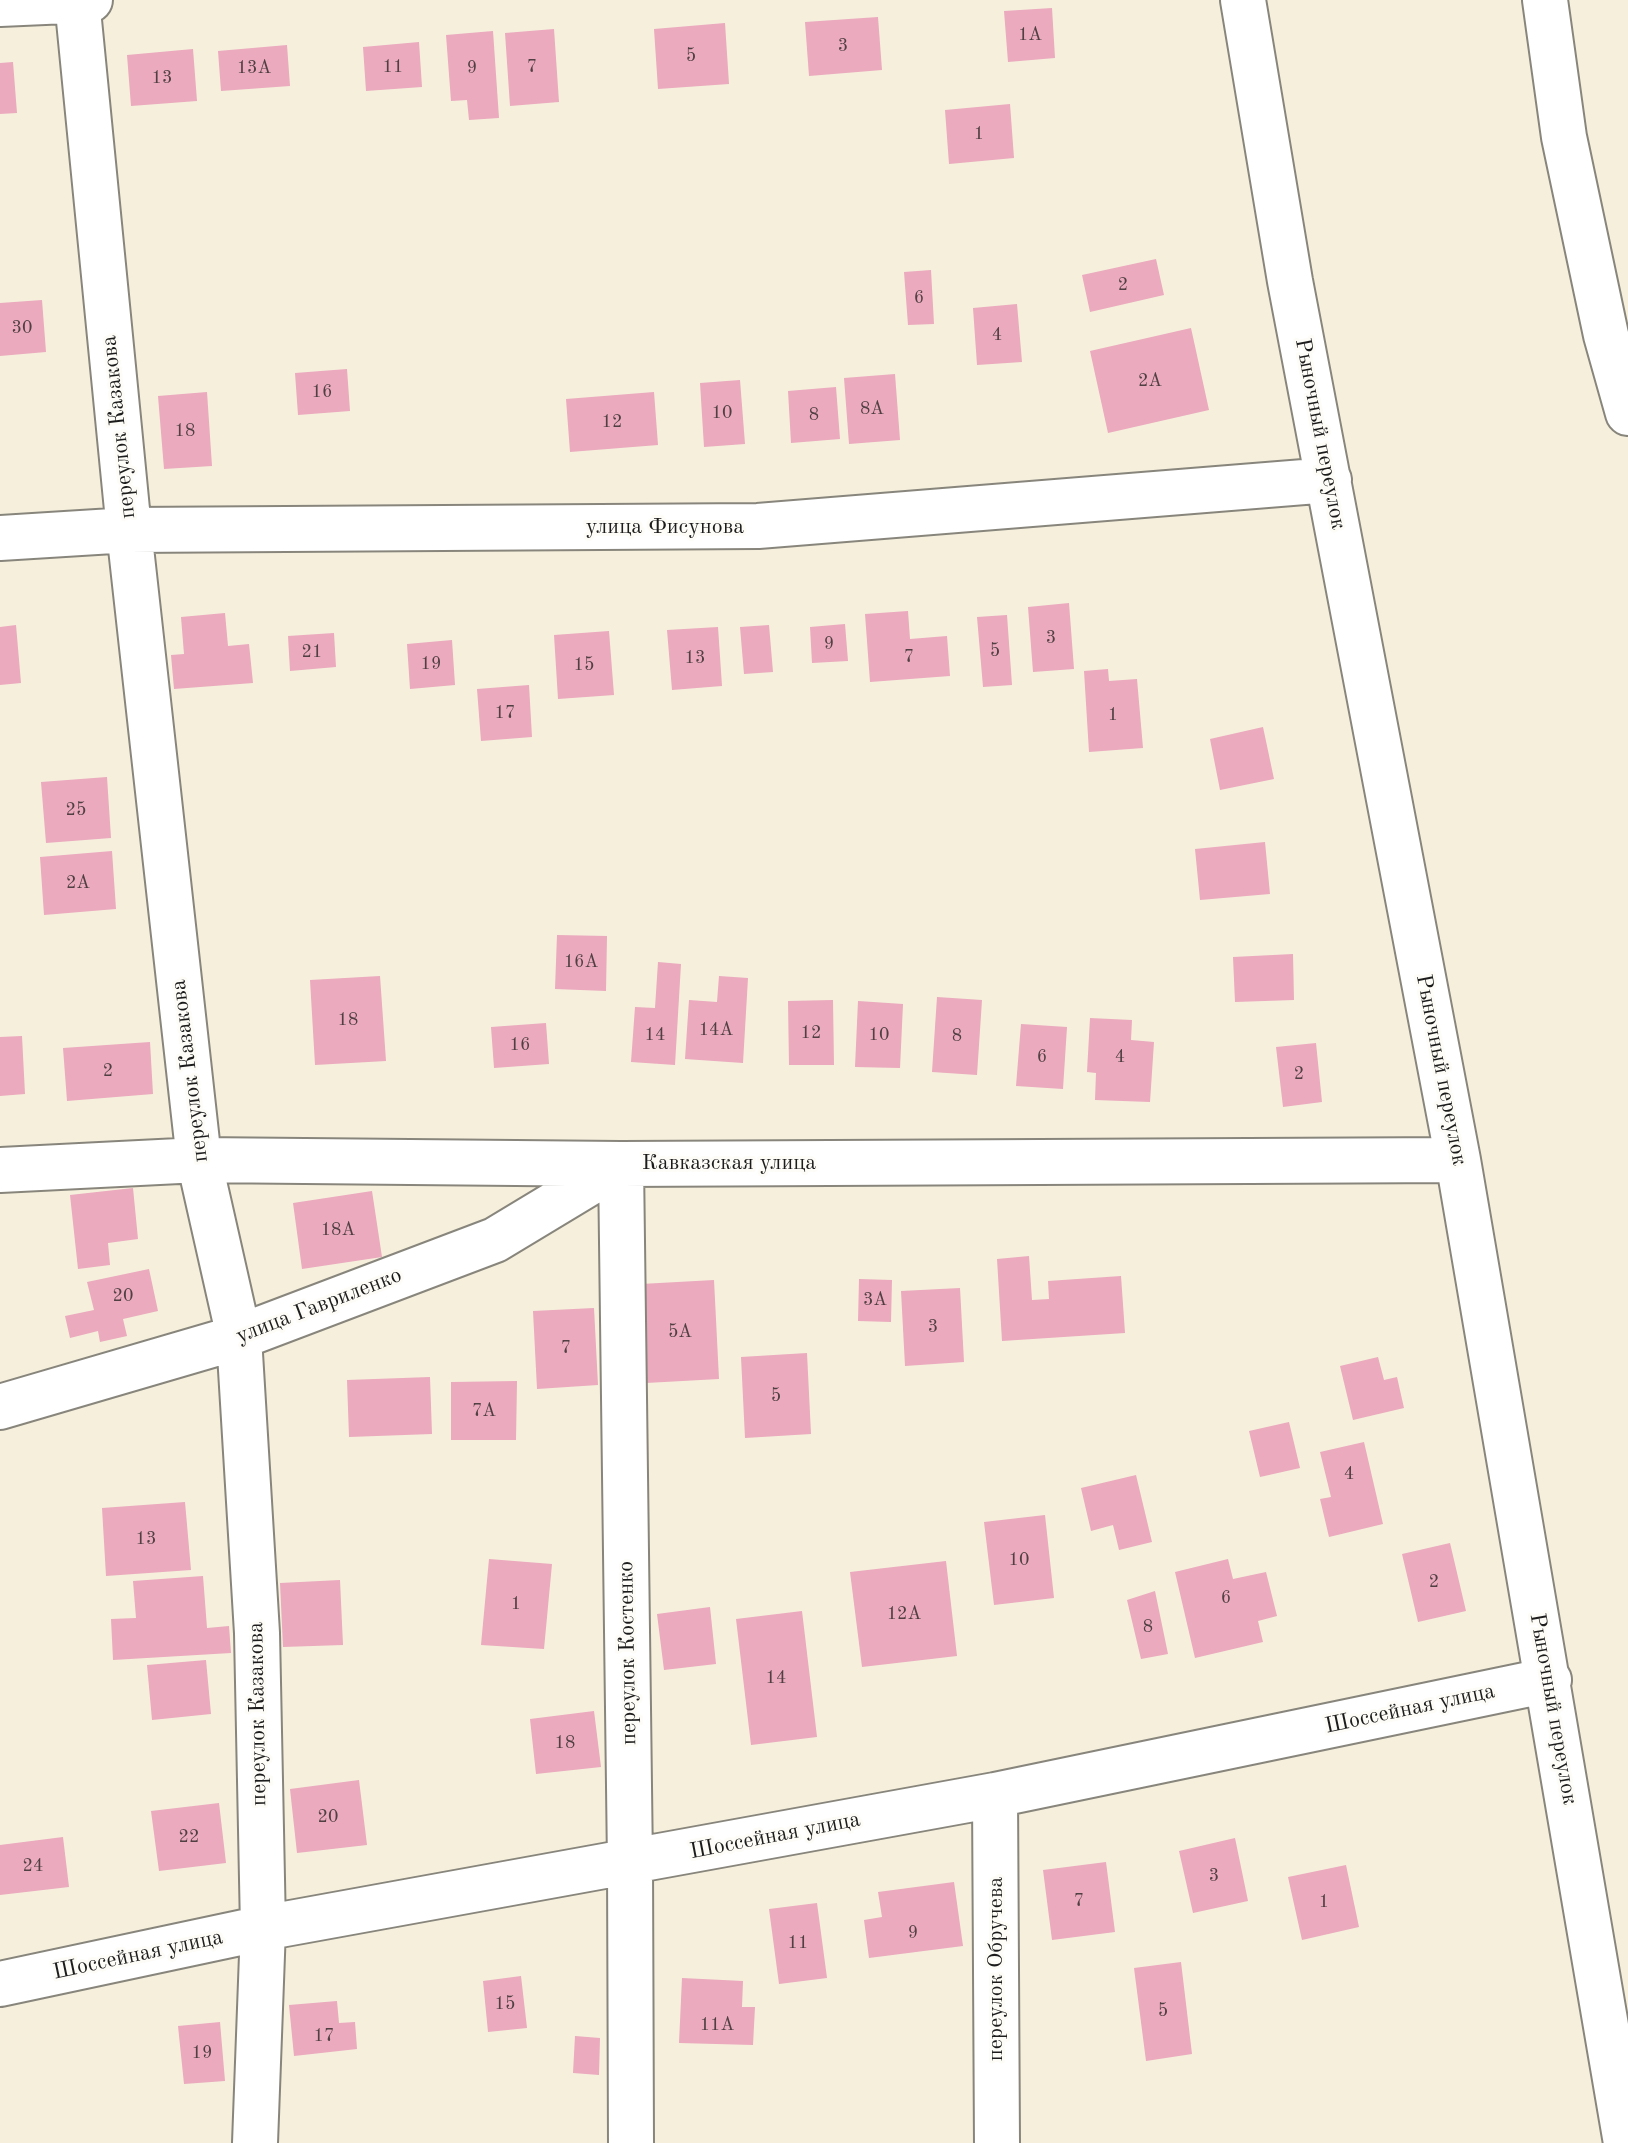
<!DOCTYPE html>
<html>
<head>
<meta charset="utf-8">
<style>
	body { margin:0 }
	canvas { display:block; background:#f5efdc }
</style>
</head>
<body>
<canvas width="1628" height="2143"></canvas>
<script>
const ctx = document.querySelector('canvas').getContext('2d');
ctx.lineJoin = 'round';
function fill(path, color) { ctx.fillStyle = color; ctx.fill(path, 'evenodd'); }
const poly = rows => new Path2D(rows.map(r => 'M' + r).join(''));
function stroke(path, color, width, dash) { ctx.strokeStyle = color; ctx.lineWidth = width; ctx.lineCap = dash ? 'butt' : 'round'; ctx.setLineDash(dash || []); ctx.stroke(path); }
function write(font, color, halo, rows, align = 'center') {
  ctx.font = font + ' "Old Standard TT",serif'; ctx.lineWidth = 6; ctx.setLineDash([]); ctx.textBaseline = 'middle'; ctx.strokeStyle = halo; ctx.fillStyle = color; for (const [text, x, y, turn = 0] of rows) {
    ctx.save(); ctx.translate(x, y); ctx.rotate((+turn || 0) * Math.PI / 180); ctx.textAlign = isNaN(turn) ? turn : align; if (halo) ctx.strokeText(text, 0, 0); ctx.fillText(text, 0, 0); ctx.restore();
  }
}
fill(poly([
	[1052,8,1055,58,1008,62,1004,11],
	[878,17,882,70,809,76,805,22],
	[725,23,729,84,658,89,654,29],
	[554,29,559,102,510,106,505,33],
	[493,31,499,118,469,120,467,100,451,101,446,35],
	[419,42,422,87,366,91,363,47],
	[287,45,290,86,221,91,218,51],
	[193,49,197,101,131,106,127,55],
	[13,62,17,113,0,114,0,63],
	[1010,104,1014,158,949,164,945,110],
	[1156,259,1164,295,1090,312,1082,275],
	[931,270,934,324,908,325,904,272],
	[42,300,46,352,0,356,0,303],
	[1017,304,1022,362,977,365,973,308],
	[1191,328,1209,410,1108,433,1090,351],
	[347,369,350,411,298,415,295,373],
	[895,374,900,440,849,444,844,378],
	[740,380,745,444,704,447,700,383],
	[836,387,840,439,791,443,788,391],
	[207,392,212,466,164,469,158,396],
	[654,392,658,445,570,452,566,399],
	[1069,603,1074,669,1033,672,1028,607],
	[908,611,910,639,947,636,950,676,870,682,865,614],
	[225,613,228,646,249,644,253,683,174,689,171,655,184,654,181,617],
	[1007,615,1012,685,983,687,977,617],
	[845,624,848,661,812,663,810,627],
	[16,625,21,683,0,685,0,627],
	[769,625,773,672,744,674,740,627],
	[718,627,722,686,672,690,667,630],
	[609,631,614,695,558,699,554,635],
	[334,633,336,667,290,671,288,636],
	[452,640,455,685,410,689,407,644],
	[1108,669,1109,681,1137,679,1143,748,1089,752,1084,671],
	[529,685,532,737,481,741,477,689],
	[1263,727,1274,779,1220,790,1210,739],
	[107,777,111,838,46,843,41,782],
	[1265,842,1270,894,1200,900,1195,849],
	[112,851,116,909,44,915,40,857],
	[557,935,607,936,606,991,555,989],
	[1293,954,1294,1000,1235,1002,1233,957],
	[658,962,681,964,675,1065,631,1062,635,1007,655,1008],
	[380,976,386,1061,315,1065,310,980],
	[719,976,748,978,743,1063,685,1059,689,1000,717,1002],
	[937,997,982,1000,977,1075,932,1072],
	[833,1000,834,1065,789,1065,788,1001],
	[858,1001,903,1004,900,1068,855,1067],
	[1090,1018,1132,1020,1131,1040,1154,1042,1150,1102,1095,1100,1096,1073,1087,1072],
	[546,1023,549,1064,494,1068,491,1027],
	[1021,1024,1067,1027,1063,1089,1016,1086],
	[22,1036,25,1094,0,1096,0,1037],
	[150,1042,153,1094,67,1101,63,1048],
	[1316,1043,1322,1102,1283,1107,1276,1047],
	[133,1188,138,1239,108,1243,110,1265,78,1269,70,1195],
	[372,1191,382,1257,302,1269,293,1203],
	[1029,1256,1032,1300,1049,1299,1048,1281,1121,1276,1125,1333,1002,1341,997,1259],
	[149,1269,158,1311,123,1319,127,1336,100,1342,98,1331,70,1338,65,1316,94,1310,87,1282],
	[859,1279,892,1280,891,1322,858,1321],
	[714,1280,719,1379,646,1383,641,1284],
	[960,1288,964,1362,905,1366,901,1291],
	[594,1308,598,1385,537,1389,533,1311],
	[807,1353,811,1434,745,1438,741,1357],
	[1378,1357,1384,1380,1397,1377,1404,1408,1353,1420,1340,1366],
	[430,1377,432,1434,349,1437,347,1380],
	[517,1381,516,1440,451,1440,451,1382],
	[1289,1422,1300,1468,1260,1477,1249,1431],
	[1364,1442,1383,1524,1329,1537,1320,1499,1331,1497,1320,1452],
	[1136,1475,1152,1542,1119,1550,1113,1525,1091,1531,1081,1488],
	[185,1502,191,1570,106,1576,102,1508],
	[1045,1515,1054,1598,994,1605,984,1522],
	[1450,1543,1466,1611,1418,1622,1402,1554],
	[489,1559,552,1564,544,1649,481,1645],
	[1228,1559,1233,1579,1266,1572,1277,1616,1258,1621,1263,1642,1195,1658,1175,1572],
	[946,1561,957,1656,862,1667,850,1572],
	[203,1576,207,1628,229,1626,231,1653,113,1660,111,1619,136,1618,133,1581],
	[340,1580,343,1645,283,1647,280,1583],
	[1155,1591,1168,1654,1141,1659,1127,1600],
	[710,1607,716,1664,664,1670,657,1614],
	[802,1611,817,1737,751,1745,736,1619],
	[206,1660,211,1714,152,1720,147,1665],
	[594,1711,601,1767,536,1774,530,1719],
	[359,1780,367,1845,297,1853,290,1789],
	[219,1803,226,1863,159,1871,151,1811],
	[63,1837,69,1887,0,1895,0,1845],
	[1235,1838,1248,1901,1193,1913,1179,1851],
	[1106,1862,1115,1932,1052,1940,1043,1870],
	[1346,1865,1359,1927,1302,1940,1288,1877],
	[954,1882,963,1946,869,1958,864,1920,882,1917,878,1892],
	[817,1903,827,1978,779,1984,769,1909],
	[1181,1962,1192,2054,1146,2061,1134,1968],
	[521,1976,527,2028,488,2032,483,1981],
	[682,1978,743,1981,742,2007,755,2007,753,2045,679,2043],
	[337,2001,339,2023,355,2022,357,2049,294,2056,289,2005],
	[220,2022,225,2081,184,2084,178,2026],
	[575,2036,600,2038,599,2075,573,2073]
]), '#ebaabe');
const minor = poly([
	[77,0,129,530,199,1160,239,1337,257,1633,263,1928,255,2143],
	[1243,0,1290,281,1458,1160,1626,2143],
	[1545,0,1564,137,1606,335,1628,413],
	[0,4,90,0],
	[0,538,129,530,758,526,1329,480],
	[621,1164,630,1863,631,2143],
	[0,1170,199,1160,621,1164,1458,1160],
	[0,1407,239,1337,495,1240,621,1164],
	[995,1795,997,2143],
	[0,1984,263,1928,995,1795,1549,1680]
]);
stroke(minor, '#88867c', 48);
stroke(minor, '#fff', 44);
write('18px', '#504044', null, [
	["1А",1030,35],
	["3",843,46],
	["5",691,56],
	["11",393,67],
	["7",532,67],
	["13А",254,68],
	["9",472,68],
	["13",162,78],
	["1",979,134],
	["2",1123,285],
	["6",919,298],
	["30",22,328],
	["4",997,335],
	["2А",1150,381],
	["16",322,392],
	["8А",872,409],
	["10",722,413],
	["8",814,415],
	["12",612,422],
	["18",185,431],
	["3",1051,638],
	["9",829,644],
	["5",995,651],
	["21",312,652],
	["7",909,657],
	["13",695,658],
	["19",431,664],
	["15",584,665],
	["17",505,713],
	["1",1113,715],
	["25",76,810],
	["2А",78,883],
	["16А",581,962],
	["18",348,1020],
	["14А",716,1030],
	["12",811,1033],
	["14",655,1035],
	["10",879,1035],
	["8",957,1036],
	["16",520,1045],
	["6",1042,1057],
	["4",1120,1057],
	["2",108,1071],
	["2",1299,1074],
	["18А",338,1230],
	["20",123,1296],
	["3А",875,1300],
	["3",933,1327],
	["5А",680,1332],
	["7",566,1348],
	["5",776,1396],
	["7А",484,1411],
	["4",1349,1474],
	["13",146,1539],
	["10",1019,1560],
	["2",1434,1582],
	["6",1226,1598],
	["1",516,1604],
	["12А",904,1614],
	["8",1148,1627],
	["14",776,1678],
	["18",565,1743],
	["20",328,1817],
	["22",189,1837],
	["24",33,1866],
	["3",1214,1876],
	["7",1079,1901],
	["1",1324,1902],
	["9",913,1933],
	["11",798,1943],
	["15",505,2004],
	["5",1163,2011],
	["11А",717,2025],
	["17",324,2036],
	["19",202,2053]
]);
write('22px', '#1c1c1c', '#fdfcf7', [
	["переулок Казакова",119,427,-96],
	["Рыночный переулок",1320,434,79],
	["улица Фисунова",665,527],
	["Рыночный переулок",1441,1070,79],
	["переулок Казакова",190,1071,-97],
	["Кавказская улица",729,1163],
	["улица Гавриленко",319,1306,-21],
	["переулок Костенко",628,1653,-91],
	["Шоссейная улица",1410,1709,-12],
	["Рыночный переулок",1553,1709,80],
	["переулок Казакова",258,1714,-91],
	["Шоссейная улица",775,1836,-11],
	["Шоссейная улица",138,1955,-12],
	["переулок Обручева",996,1969,-90]
]);
</script>
</body>
</html>
